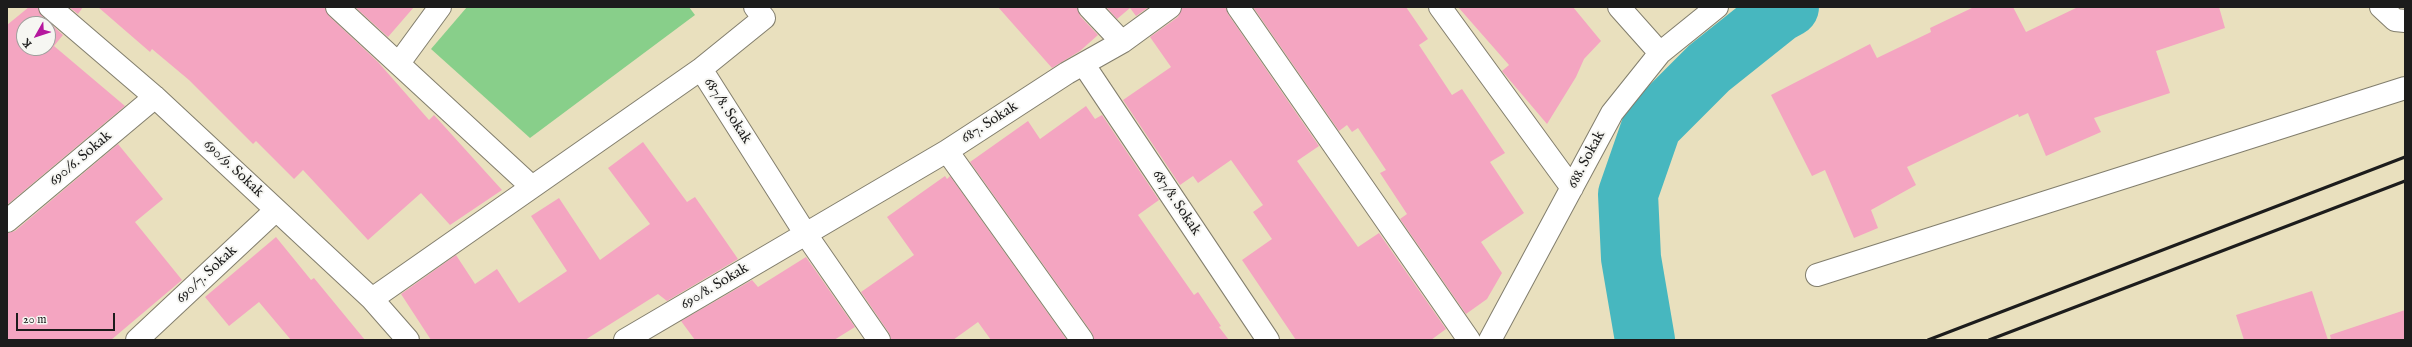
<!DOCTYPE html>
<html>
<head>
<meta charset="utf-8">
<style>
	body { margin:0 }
	#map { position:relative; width:2412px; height:347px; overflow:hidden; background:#e9e0be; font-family:"IM FELL English",serif }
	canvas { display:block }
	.frame { position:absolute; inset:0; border:8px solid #1c1c1c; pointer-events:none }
	.north { position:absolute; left:16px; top:16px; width:40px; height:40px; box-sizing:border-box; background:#f6f6f2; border:1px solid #9f9f9c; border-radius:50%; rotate:231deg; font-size:11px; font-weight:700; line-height:16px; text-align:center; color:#1c1c1c }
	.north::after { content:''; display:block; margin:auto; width:14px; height:18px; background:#b5179e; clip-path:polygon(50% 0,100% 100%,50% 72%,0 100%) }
	.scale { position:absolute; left:16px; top:313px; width:99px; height:18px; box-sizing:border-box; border:2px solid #1c1c1c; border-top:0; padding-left:5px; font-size:12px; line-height:14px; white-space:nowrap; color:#1c1c1c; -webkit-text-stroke:3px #f6f6f2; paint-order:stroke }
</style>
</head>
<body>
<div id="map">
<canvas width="2412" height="347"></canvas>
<div class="frame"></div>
<div class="north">K</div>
<div class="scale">20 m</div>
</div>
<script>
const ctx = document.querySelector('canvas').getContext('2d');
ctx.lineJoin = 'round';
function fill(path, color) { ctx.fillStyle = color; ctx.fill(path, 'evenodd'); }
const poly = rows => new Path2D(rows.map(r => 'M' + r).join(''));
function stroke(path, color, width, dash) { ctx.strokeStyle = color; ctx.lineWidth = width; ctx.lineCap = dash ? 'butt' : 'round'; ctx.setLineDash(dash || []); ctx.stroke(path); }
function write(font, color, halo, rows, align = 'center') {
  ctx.font = font + ' "IM FELL English",serif'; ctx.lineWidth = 4; ctx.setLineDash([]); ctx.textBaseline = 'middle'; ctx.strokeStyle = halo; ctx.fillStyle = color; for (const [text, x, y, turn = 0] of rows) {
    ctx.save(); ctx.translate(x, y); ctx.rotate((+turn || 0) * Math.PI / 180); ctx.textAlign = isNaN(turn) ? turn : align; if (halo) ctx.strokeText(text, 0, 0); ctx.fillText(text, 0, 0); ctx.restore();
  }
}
fill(poly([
	[467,7,689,7,695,15,530,138,431,49]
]), '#88cf8a');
stroke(poly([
	[1645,340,1631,258,1628,194,1652,125,1709,68,1778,13,1789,7]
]), '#47b7bf', 60);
fill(poly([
	[29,7,38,7,42,16,63,35,54,46,125,106,7,205,7,25],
	[24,24,48,24,48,48,24,48],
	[69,7,83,7,78,14],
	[98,7,325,7,329,16,378,62,429,120,434,115,502,190,450,225,421,193,368,240,303,170,294,179,256,141,253,144,189,80,152,49,150,52],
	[355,7,414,7,388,37],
	[998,7,1077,7,1080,16,1098,35,1080,51,1052,68],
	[1106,7,1149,7,1136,16,1130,8,1117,19],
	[1182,7,1226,7,1228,14,1319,146,1297,161,1358,247,1379,233,1446,329,1431,340,1296,340,1242,260,1272,239,1253,212,1263,205,1231,160,1198,183,1193,176,1180,185,1123,100,1171,67,1150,37,1178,17],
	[1253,7,1406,7,1428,39,1419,45,1452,95,1462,89,1505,153,1490,162,1524,213,1481,242,1502,273,1487,299,1466,314,1400,219,1407,214,1380,173,1386,170,1358,128,1352,132,1347,125,1339,131],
	[1458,7,1573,7,1601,41,1584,59,1576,77,1547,124,1502,71,1509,65],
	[1974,7,2013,7,2026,32,2078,7,2219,7,2225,28,2156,51,2170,93,2094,118,2101,132,2046,156,2028,113,2019,117,2018,114,1907,167,1916,185,1871,210,1878,228,1854,238,1825,170,1812,176,1771,95,1870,44,1877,58,1931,32,1930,28],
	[1086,106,1095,119,1102,115,1159,200,1138,215,1194,295,1198,292,1221,326,1219,327,1229,340,1094,340,1092,333,970,162,1028,121,1040,139],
	[643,142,687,202,695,197,738,259,667,301,658,294,585,340,431,340,401,294,456,255,475,284,497,269,519,303,567,271,531,216,559,198,600,260,650,224,608,168],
	[118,144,163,199,135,222,182,280,111,340,7,340,7,233,15,231],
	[945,176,947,179,950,176,1067,340,991,340,978,322,953,340,891,340,889,333,861,292,914,255,887,217],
	[276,237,311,280,314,278,365,340,291,340,259,302,229,326,205,297],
	[806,257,855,327,834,340,695,340,681,321,752,280,758,287],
	[2312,291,2328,340,2244,340,2236,315],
	[2405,310,2405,340,2331,340,2330,335]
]), '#f4a5c1');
const minor = poly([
	[50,7,155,97,372,299,408,340],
	[337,7,532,187],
	[755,7,764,18,701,69,805,233,879,340],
	[1089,7,1122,42],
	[1238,7,1469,340],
	[1440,7,1572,188],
	[1619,7,1660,53],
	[2381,7,2395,20,2405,21],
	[399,63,440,7],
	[1084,65,1268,340],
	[947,151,1082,340],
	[7,221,155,97],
	[1817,275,2405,88],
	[372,299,701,69],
	[137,340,276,210],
	[625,340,947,151,1067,73,1122,42,1170,7],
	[1490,340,1612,113,1660,53,1717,7]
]);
stroke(minor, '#827e6d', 24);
stroke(minor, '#fff', 22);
stroke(poly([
	[1928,340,2405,157],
	[1989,340,2405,181]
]), '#1c1c1c', 3);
write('15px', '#1c1c1c', '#f6f6f2', [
	["687/8. Sokak",727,111,57],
	["687. Sokak",990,123,-33],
	["690/6. Sokak",81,159,-40],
	["688. Sokak",1587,160,-62],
	["690/9. Sokak",233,169,43],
	["687/8. Sokak",1176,203,56],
	["690/7. Sokak",207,275,-43],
	["690/8. Sokak",715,287,-31]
]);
</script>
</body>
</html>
